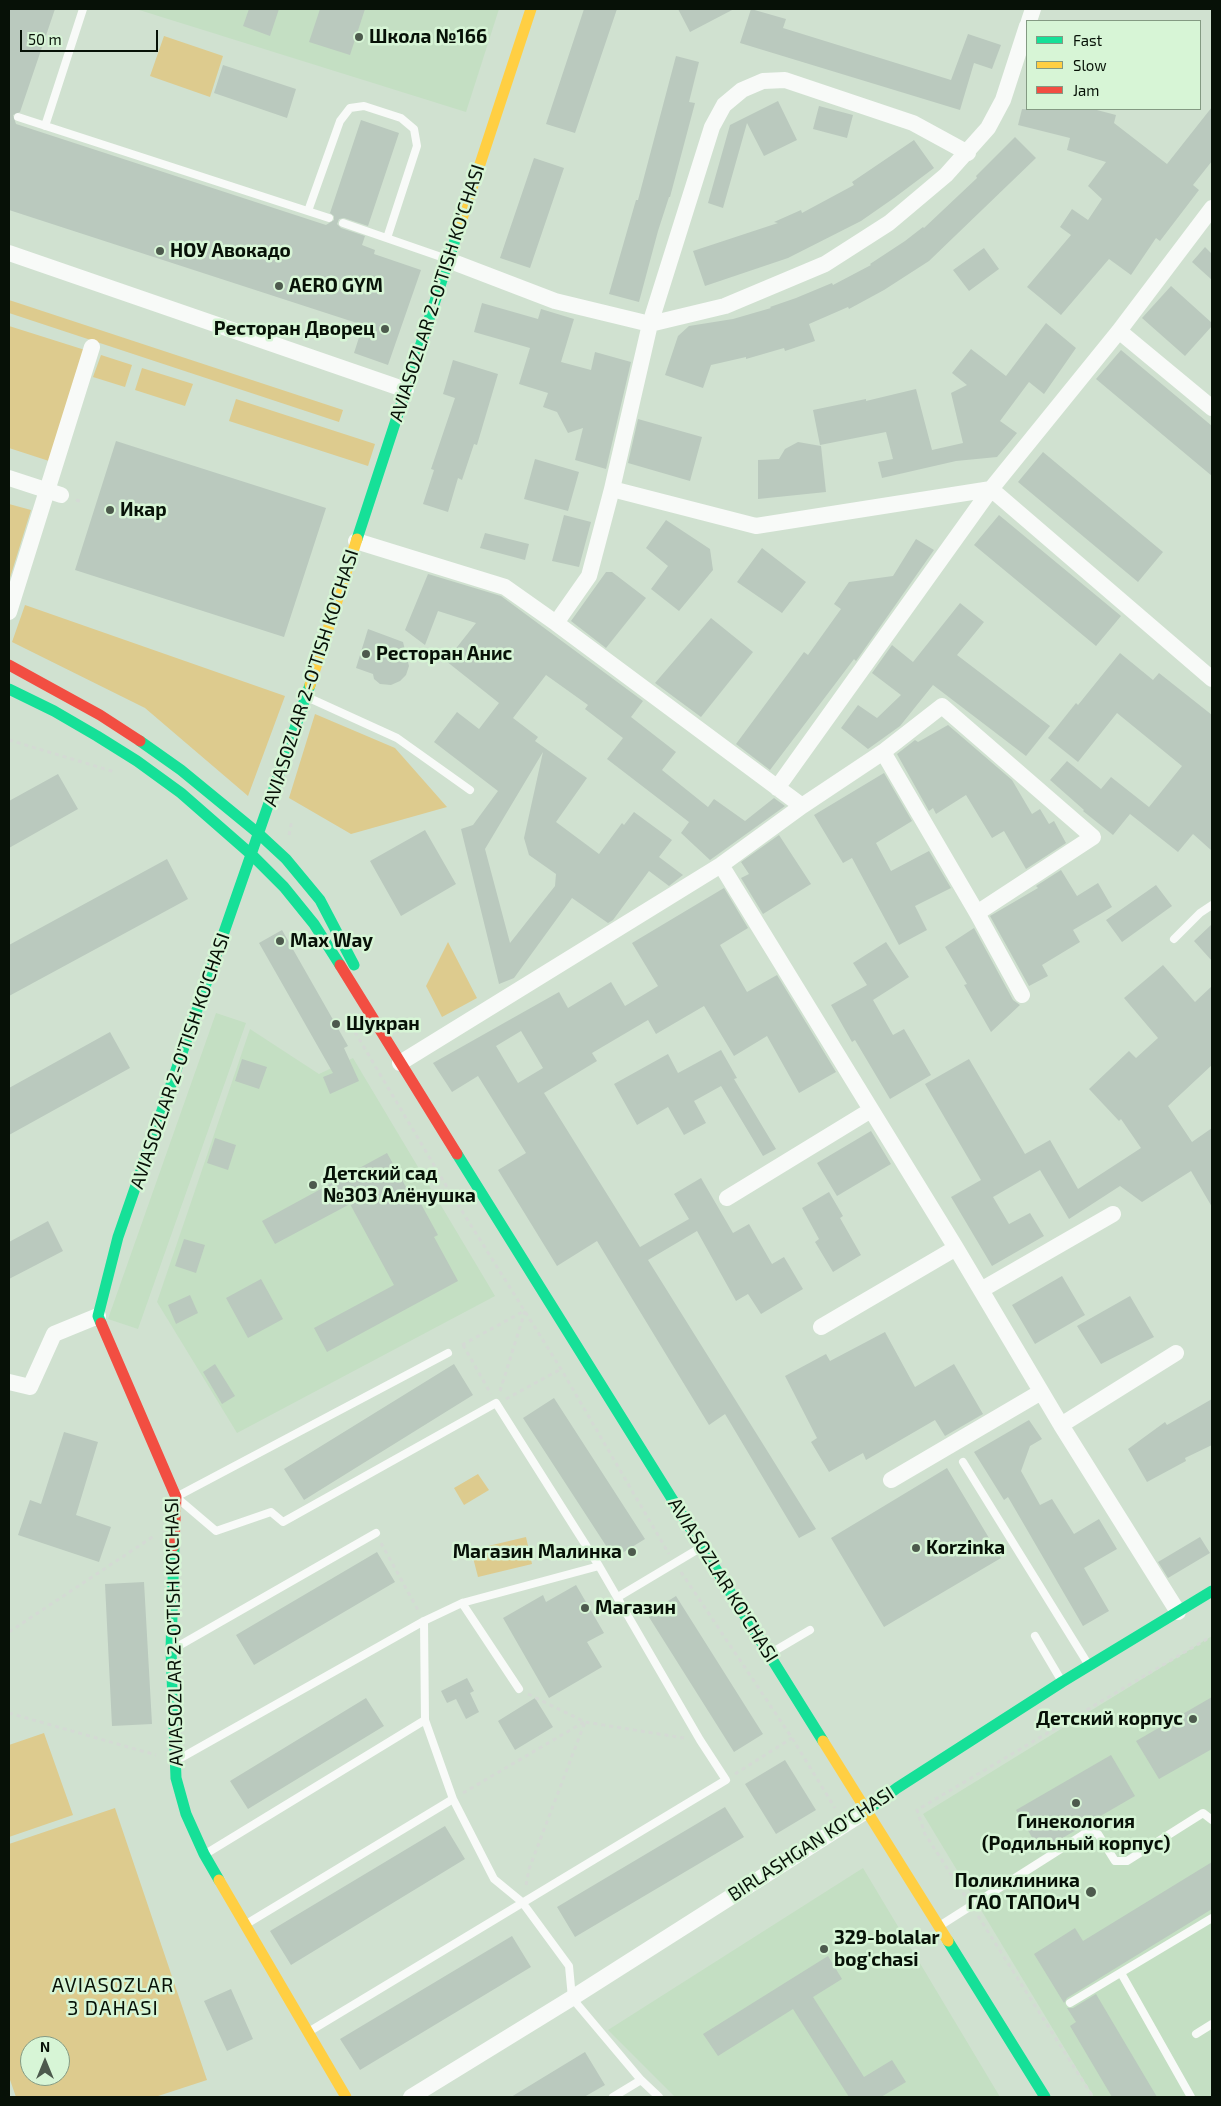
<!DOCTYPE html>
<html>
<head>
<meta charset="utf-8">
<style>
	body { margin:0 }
	#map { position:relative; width:1221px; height:2106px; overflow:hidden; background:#d0e1d0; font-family:"Exo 2",sans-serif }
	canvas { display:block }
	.frame { position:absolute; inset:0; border:10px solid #071107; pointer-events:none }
	.legend { position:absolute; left:1026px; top:20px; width:175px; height:90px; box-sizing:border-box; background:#d7f5d6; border:1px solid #849a83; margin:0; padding:6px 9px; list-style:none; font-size:15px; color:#071107 }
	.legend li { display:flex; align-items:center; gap:10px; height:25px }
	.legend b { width:25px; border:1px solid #849a83 }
	.north { position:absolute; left:20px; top:2036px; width:50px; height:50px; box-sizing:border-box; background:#d7f5d6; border:1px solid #849a83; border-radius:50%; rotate:0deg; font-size:14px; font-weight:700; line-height:20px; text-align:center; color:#071107 }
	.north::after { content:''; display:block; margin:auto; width:18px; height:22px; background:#4d5a4d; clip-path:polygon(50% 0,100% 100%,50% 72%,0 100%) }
	.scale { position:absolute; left:20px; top:30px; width:138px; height:22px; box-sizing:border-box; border:2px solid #071107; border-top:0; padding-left:6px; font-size:15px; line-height:18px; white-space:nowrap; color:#071107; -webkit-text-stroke:4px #d7f5d6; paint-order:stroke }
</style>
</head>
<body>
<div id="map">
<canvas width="1221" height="2106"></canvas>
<div class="frame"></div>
<ul class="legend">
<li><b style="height:6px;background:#16e098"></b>Fast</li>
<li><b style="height:6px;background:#ffcf43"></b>Slow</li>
<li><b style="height:6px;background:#f24e42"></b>Jam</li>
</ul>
<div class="north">N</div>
<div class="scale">50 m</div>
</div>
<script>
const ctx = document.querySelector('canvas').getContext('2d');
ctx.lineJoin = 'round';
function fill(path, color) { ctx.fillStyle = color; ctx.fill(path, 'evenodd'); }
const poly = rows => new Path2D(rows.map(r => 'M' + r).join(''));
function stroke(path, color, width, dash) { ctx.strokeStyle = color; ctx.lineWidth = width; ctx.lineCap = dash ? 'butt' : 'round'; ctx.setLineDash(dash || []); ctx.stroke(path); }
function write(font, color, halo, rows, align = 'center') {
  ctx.font = font + ' "Exo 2",sans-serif'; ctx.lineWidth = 5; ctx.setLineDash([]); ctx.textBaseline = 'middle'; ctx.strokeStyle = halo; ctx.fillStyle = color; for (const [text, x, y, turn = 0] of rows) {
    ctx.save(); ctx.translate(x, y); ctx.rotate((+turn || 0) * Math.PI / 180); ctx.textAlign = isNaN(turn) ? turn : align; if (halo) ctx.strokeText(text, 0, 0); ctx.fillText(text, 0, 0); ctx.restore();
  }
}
fill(poly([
	[136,9,499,9,466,112],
	[216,1013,246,1023,138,1329,108,1319],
	[250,1029,319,1074,353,1058,495,1296,237,1433,157,1302],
	[1212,1636,1212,2097,1094,2097,923,1814],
	[863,1868,1000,2097,675,2097,608,2030]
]), '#c4dfc3');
fill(poly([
	[164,36,223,56,210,97,150,76],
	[9,300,343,410,339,422,9,313],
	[9,326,85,350,49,461,9,448],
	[101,355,132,365,125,387,93,377],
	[142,368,193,384,185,406,135,390],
	[236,399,375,444,368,466,229,421],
	[9,504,31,510,9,581],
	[25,605,285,696,248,796,145,708,12,642],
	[315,714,395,748,447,807,351,834,289,798],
	[448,942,477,998,442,1017,426,986],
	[478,1474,489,1490,464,1505,454,1488],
	[526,1537,532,1564,478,1577,471,1550],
	[44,1733,73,1815,9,1837,9,1745],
	[115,1808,207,2080,155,2097,16,2097,9,2077,9,1844],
	[30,2046,60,2046,60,2076,30,2076]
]), '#ddcb8e');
fill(poly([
	[9,9,55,9,20,112,13,115,16,124,326,225,334,220,334,216,330,213,361,120,399,133,368,226,344,218,339,219,337,224,341,228,365,236,362,245,375,250,374,254,421,270,388,365,354,353,363,325,9,210],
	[249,9,279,9,270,36,243,26],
	[320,9,365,9,350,55,309,42],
	[584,9,617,9,575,133,546,124],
	[678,9,734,9,690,32],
	[751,9,786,19,783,28,951,80,968,34,1001,45,992,69,974,63,960,110,740,43],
	[676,56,699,62,689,102,695,103,670,197,669,197,658,231,639,302,609,294,636,200,638,200],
	[223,65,296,89,287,118,214,93],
	[778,101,797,140,764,156,747,123,723,208,708,203,730,125],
	[819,106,853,115,847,138,813,129],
	[1212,107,1212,161,1193,185,1199,190,1160,241,1156,238,1131,275,1109,259,1061,315,1027,287,1071,235,1060,227,1072,209,1088,220,1102,199,1088,186,1106,162,1067,150,1070,138,1018,125,1022,109,1093,109,1116,115,1114,123,1167,164],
	[1015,137,1036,158,929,261,884,290,849,309,848,307,809,324,815,341,785,351,784,348,746,359,746,357,711,365,703,388,665,375,678,336,689,326,733,319,771,308,770,307,796,298,832,283,833,285,871,265,870,264,905,241,923,227,924,228,977,178,976,176],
	[914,140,934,168,894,198,861,221,788,258,705,286,693,251,778,223,774,222,801,210,802,213,854,185,852,182],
	[534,158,564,168,530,268,500,258],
	[1205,247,1212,254,1212,280,1192,262],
	[984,248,999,269,969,291,953,270],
	[1171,286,1212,323,1212,326,1185,356,1142,318],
	[482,303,538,319,541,309,574,319,561,362,591,370,595,352,631,362,606,469,575,460,583,428,568,433,557,412,543,407,548,393,519,384,530,348,474,332],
	[1046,323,1076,348,1044,394,1029,382,1000,421,1017,433,997,457,956,461,882,478,878,462,893,459,886,432,820,445,813,410,866,399,866,401,916,389,932,450,963,443,951,393,967,385,952,373,971,349,1006,376],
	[1121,350,1212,426,1212,476,1096,379],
	[453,360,498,374,477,445,474,444,462,480,458,478,448,512,423,504,434,470,431,469,455,398,443,394],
	[638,419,702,437,690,481,628,463],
	[116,441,326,508,284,637,75,570],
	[798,442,821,446,826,492,758,499,758,460,779,459,785,449],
	[1043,452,1163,552,1138,582,1018,482],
	[535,459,579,472,568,511,524,499],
	[564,515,591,522,579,567,552,561],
	[999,515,1121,616,1096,646,974,545],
	[666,520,710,549,713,570,679,611,651,589,668,566,646,548],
	[485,533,529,544,525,560,480,548],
	[916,539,934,550,856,661,854,659,770,770,736,744,804,652,808,655,841,609,834,604,849,582,893,576],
	[762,548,806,582,782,613,737,582],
	[606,572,612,572,646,598,606,648,571,621],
	[428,574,501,596,643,701,631,717,676,752,662,770,708,807,714,799,745,821,774,798,785,806,710,860,681,833,689,822,607,759,623,738,585,709,588,705,546,675,513,718,538,737,535,741,587,778,556,822,599,854,622,823,624,825,634,812,672,840,659,857,683,875,669,886,649,871,613,920,608,923,572,898,514,978,499,984,461,829,473,825,498,791,434,742,457,712,479,729,499,703,446,661,476,623,438,611,425,645,405,630],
	[543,752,524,838,529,855,556,874,555,886,510,943,485,849],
	[960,603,984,622,957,655,1050,726,1026,756,933,685,900,726,868,749,841,728,858,705,877,718,901,695,872,673,892,645,913,662],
	[711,618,753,652,701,717,655,683],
	[368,629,403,642,409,666,406,675,400,681,391,685,380,684,374,679,373,674,356,668],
	[1120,653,1153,680,1159,673,1212,715,1212,851,1193,834,1178,852,1130,814,1113,835,1083,811,1084,810,1050,780,1067,761,1101,789,1111,777,1149,807,1182,766,1117,713,1078,762,1048,738,1076,703,1078,705],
	[948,725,1012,780,1032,814,1040,809,1049,824,1054,821,1066,843,1026,869,1004,831,992,838,966,795,936,814,933,808,929,811,897,754,915,740,918,742],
	[884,773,912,821,876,843,891,871,929,851,951,888,915,906,927,930,899,945,852,858,843,863,814,815],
	[58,774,78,809,9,848,9,801],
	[425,830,456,884,401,916,370,861],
	[779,835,811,884,763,914,741,878,749,874,741,862],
	[167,859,188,899,9,996,9,945],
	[1061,870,1077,896,1098,883,1112,907,1073,930,1080,942,1042,965,1048,976,1029,986,990,916,1038,888,1036,886],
	[1156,885,1172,906,1122,942,1106,920],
	[724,888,748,928,720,945,747,992,777,975,836,1072,799,1093,767,1036,734,1056,704,1006,656,1034,648,1020,592,1053,597,1061,544,1093,640,1247,689,1219,674,1194,701,1178,733,1233,749,1224,772,1264,784,1257,803,1289,761,1314,748,1294,736,1301,697,1231,648,1260,816,1529,799,1538,725,1414,709,1425,597,1241,557,1266,498,1170,526,1153,478,1076,452,1092,433,1063,559,992,568,1008,611,982,625,1006,658,986,632,943],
	[521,1031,543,1068,518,1083,496,1046],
	[1212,924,1212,961,1194,941],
	[974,928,1013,1000,1020,1005,991,1032,964,985,967,984,945,947],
	[282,930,348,1046,344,1048,359,1081,330,1094,323,1077,333,1073,259,943],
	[886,942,909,977,873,1000,893,1035,904,1029,931,1075,890,1099,855,1040,852,1042,831,1005,867,985,853,963],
	[1163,965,1195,1002,1212,986,1212,1065,1168,1106,1192,1142,1212,1128,1212,1207,1191,1171,1142,1202,1120,1186,1069,1219,1040,1170,993,1197,1009,1224,1030,1213,1044,1236,992,1266,951,1197,981,1180,925,1084,969,1059,1025,1154,1050,1140,1078,1189,1141,1148,1121,1119,1119,1121,1089,1089,1129,1051,1136,1058,1158,1038,1124,998],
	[110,1032,130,1068,9,1135,9,1088],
	[721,1050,737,1078,734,1079,776,1149,763,1156,721,1086,694,1101,706,1123,684,1135,668,1107,637,1125,614,1084,668,1054,678,1073],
	[242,1059,267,1067,259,1089,235,1081],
	[871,1131,891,1164,837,1196,817,1163],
	[215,1138,236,1145,228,1170,207,1163],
	[387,1153,411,1196,415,1193,438,1235,434,1237,458,1281,327,1352,314,1328,394,1285,350,1204,275,1244,262,1221],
	[829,1192,843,1216,840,1218,861,1255,833,1272,815,1242,819,1239,802,1208],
	[48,1221,63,1251,9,1279,9,1242],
	[184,1239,205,1245,196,1273,175,1266],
	[1062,1276,1085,1315,1035,1344,1012,1305],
	[261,1279,283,1319,248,1338,226,1298],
	[190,1295,198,1313,176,1324,168,1305],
	[1130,1296,1154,1337,1101,1364,1077,1326],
	[885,1332,915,1387,954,1364,983,1414,945,1436,935,1420,866,1460,863,1453,829,1472,811,1442,817,1438,785,1376,826,1354,830,1361],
	[215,1364,235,1396,222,1404,203,1372],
	[454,1364,473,1395,304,1500,284,1469],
	[554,1398,645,1539,614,1558,523,1418],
	[1212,1399,1212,1445,1185,1458,1186,1461,1147,1482,1128,1449,1165,1422,1167,1425],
	[1029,1420,1042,1439,1030,1446,1021,1471,1040,1505,1052,1499,1074,1534,1099,1519,1117,1549,1084,1568,1109,1611,1083,1626,1008,1497,1004,1500,974,1452],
	[64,1432,98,1442,76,1515,111,1527,99,1562,18,1535,30,1500,41,1504],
	[947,1468,1001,1558,884,1627,831,1538],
	[1200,1537,1210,1553,1168,1578,1158,1562],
	[377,1552,395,1582,254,1665,236,1635],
	[144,1582,152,1724,112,1726,105,1584],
	[576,1585,604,1633,587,1642,602,1667,549,1698,503,1618,543,1595,546,1602],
	[676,1596,763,1734,734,1752,647,1614],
	[467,1678,474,1691,470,1693,479,1712,466,1719,456,1699,447,1703,441,1691],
	[1212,1697,1212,1749,1159,1779,1136,1741],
	[366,1698,384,1726,248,1809,230,1781],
	[535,1698,553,1727,515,1750,498,1721],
	[1111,1755,1135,1796,1040,1851,1016,1810],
	[785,1760,816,1810,776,1834,745,1784],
	[725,1807,744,1837,575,1937,557,1907],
	[445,1826,465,1859,291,1965,270,1931],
	[1212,1862,1212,1909,1067,1998,1064,2003,1034,1954,1075,1928,1083,1941],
	[512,1936,531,1967,360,2070,340,2039],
	[828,1956,842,1979,813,1997,864,2077,892,2060,906,2082,881,2097,849,2097,793,2009,718,2056,703,2034],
	[231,1989,253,2039,227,2051,204,2001],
	[1096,1994,1157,2097,1112,2097,1070,2026,1076,2022,1067,2008,1073,2008],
	[585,2052,605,2085,584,2097,511,2097]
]), '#bac9be');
stroke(poly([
	[76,500,82,502],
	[9,740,115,772],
	[289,835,292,820],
	[355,1032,447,1187,561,1369,669,1554],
	[462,1345,524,1311],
	[463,1345,491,1394],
	[500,1391,525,1311],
	[506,1399,561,1369],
	[381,1543,419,1612],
	[681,1572,792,1738,835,1808],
	[9,1632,154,1536],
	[528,1694,585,1722,684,1738],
	[9,1713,156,1755],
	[735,1774,792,1738],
	[463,1793,584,1722],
	[526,1885,529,1869,585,1722],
	[965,1896,925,1834,917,1810,1212,1636],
	[978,1916,1093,2097]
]), '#d4dad4', 3, [4, 4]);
stroke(poly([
	[18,117,329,218],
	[45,126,83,9],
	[308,211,340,121,350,108,364,106,401,118,414,129,417,146,387,238],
	[343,223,447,259],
	[307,697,397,738,470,790],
	[1174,939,1200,913,1212,905],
	[963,1462,1088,1664],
	[618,1597,700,1548],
	[462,1603,519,1689],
	[424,1621,425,1720,453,1799,494,1879,522,1902,569,1966,572,1998,641,2080,659,2097],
	[1035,1636,1061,1680],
	[175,1648,376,1533],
	[771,1653,810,1630],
	[179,1759,424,1621,462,1603,599,1566],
	[207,1853,425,1720],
	[248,1923,453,1799],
	[941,1925,1089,1831,1098,1834,1115,1861,1127,1861,1203,1813,1212,1820],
	[1121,1973,1191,2097],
	[1070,2003,1212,1918],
	[310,2031,726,1780,700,1740,599,1566,496,1403,283,1522,271,1512,216,1531,176,1497,448,1353],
	[1196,2034,1212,2024],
	[613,2097,641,2080]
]), '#f8faf8', 8);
stroke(poly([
	[1029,21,1033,9],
	[9,253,406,390],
	[448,260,555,301,650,324,725,306,825,264,889,223,946,175,988,128,1003,100,1027,26],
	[1119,331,1212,408],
	[9,478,61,495],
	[612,489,756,526,991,489,1119,331,1212,208],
	[356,541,505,587,556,623,802,806,721,865,400,1063],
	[9,612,92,347],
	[556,623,589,576,612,489,650,324,712,127,724,105,742,90,763,81,785,80,913,123,968,153],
	[883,752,977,913,1022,995],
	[777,788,991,489,1212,679],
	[802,806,883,752,942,706,1093,837,977,913],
	[721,865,956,1248,1061,1425,1178,1612],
	[727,1198,871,1110],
	[981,1290,1113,1214],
	[821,1327,956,1248],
	[9,1382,30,1387,54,1334,98,1316],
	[1061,1425,1176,1353],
	[891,1480,1041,1392],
	[411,2097,572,1998,866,1811]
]), '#f8faf8', 16);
stroke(poly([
	[357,539,459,228],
	[9,689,54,711,97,736,137,761,181,793,253,856,284,887,314,924,340,965],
	[140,741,181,770,259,834,286,859,320,900,354,965],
	[457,1154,823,1741],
	[101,1323,98,1316,118,1237,310,685],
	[174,1546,171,1650,176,1778,186,1814,204,1854,219,1880],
	[866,1811,897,1788,1062,1682,1212,1591],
	[948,1941,1045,2097]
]), '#16e098', 11);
stroke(poly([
	[459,228,531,9],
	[310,685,357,539],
	[823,1741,948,1941],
	[219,1880,346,2097]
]), '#ffcf43', 11);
stroke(poly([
	[9,665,100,715,140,741],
	[340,965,457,1154],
	[101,1323,176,1497,174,1546]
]), '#f24e42', 11);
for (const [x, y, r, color] of [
	[359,37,5,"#4d5a4d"],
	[160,251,5,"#4d5a4d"],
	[279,286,5,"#4d5a4d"],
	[385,329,5,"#4d5a4d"],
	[110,510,5,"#4d5a4d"],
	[366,654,5,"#4d5a4d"],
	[280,941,5,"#4d5a4d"],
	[336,1024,5,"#4d5a4d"],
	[313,1185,5,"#4d5a4d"],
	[916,1548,5,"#4d5a4d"],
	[632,1552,5,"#4d5a4d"],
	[585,1608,5,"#4d5a4d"],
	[1193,1719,5,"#4d5a4d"],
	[1076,1803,5,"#4d5a4d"],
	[1091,1892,6,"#4d5a4d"],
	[824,1949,5,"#4d5a4d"]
]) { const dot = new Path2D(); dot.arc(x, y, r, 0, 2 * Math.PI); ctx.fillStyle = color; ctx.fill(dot); stroke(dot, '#d7f5d6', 2); }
write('bold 19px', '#071107', '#d7f5d6', [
	["Школа №166",369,37],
	["НОУ Авокадо",170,251],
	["AERO GYM",289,286],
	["Ресторан Дворец",375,329,"right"],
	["Икар",120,510],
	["Ресторан Анис",376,654],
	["Max Way",290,941],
	["Шукран",346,1024],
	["Детский сад",323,1174],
	["№303 Алёнушка",323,1196],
	["Korzinka",926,1548],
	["Магазин Малинка",622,1552,"right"],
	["Магазин",595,1608],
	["Детский корпус",1183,1719,"right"],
	["Гинекология",1076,1822,"center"],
	["(Родильный корпус)",1076,1844,"center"],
	["Поликлиника",1080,1881,"right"],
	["ГАО ТАПОиЧ",1080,1903,"right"],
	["329-bolalar",834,1938],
	["bog'chasi",834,1960]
], 'left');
write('19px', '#071107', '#d7f5d6', [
	["AVIASOZLAR 2-O'TISH KO'CHASI",437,293,-72],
	["AVIASOZLAR 2-O'TISH KO'CHASI",311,678,-72],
	["AVIASOZLAR 2-O'TISH KO'CHASI",180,1061,-71],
	["AVIASOZLAR KO'CHASI",723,1580,58],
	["AVIASOZLAR 2-O'TISH KO'CHASI",174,1632,-91],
	["BIRLASHGAN KO'CHASI",811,1844,-33]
]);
ctx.letterSpacing = '1px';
write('20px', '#071107', '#d7f5d6', [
	["AVIASOZLAR",113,1985],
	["3 DAHASI",113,2008]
]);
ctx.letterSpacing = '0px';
</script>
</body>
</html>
